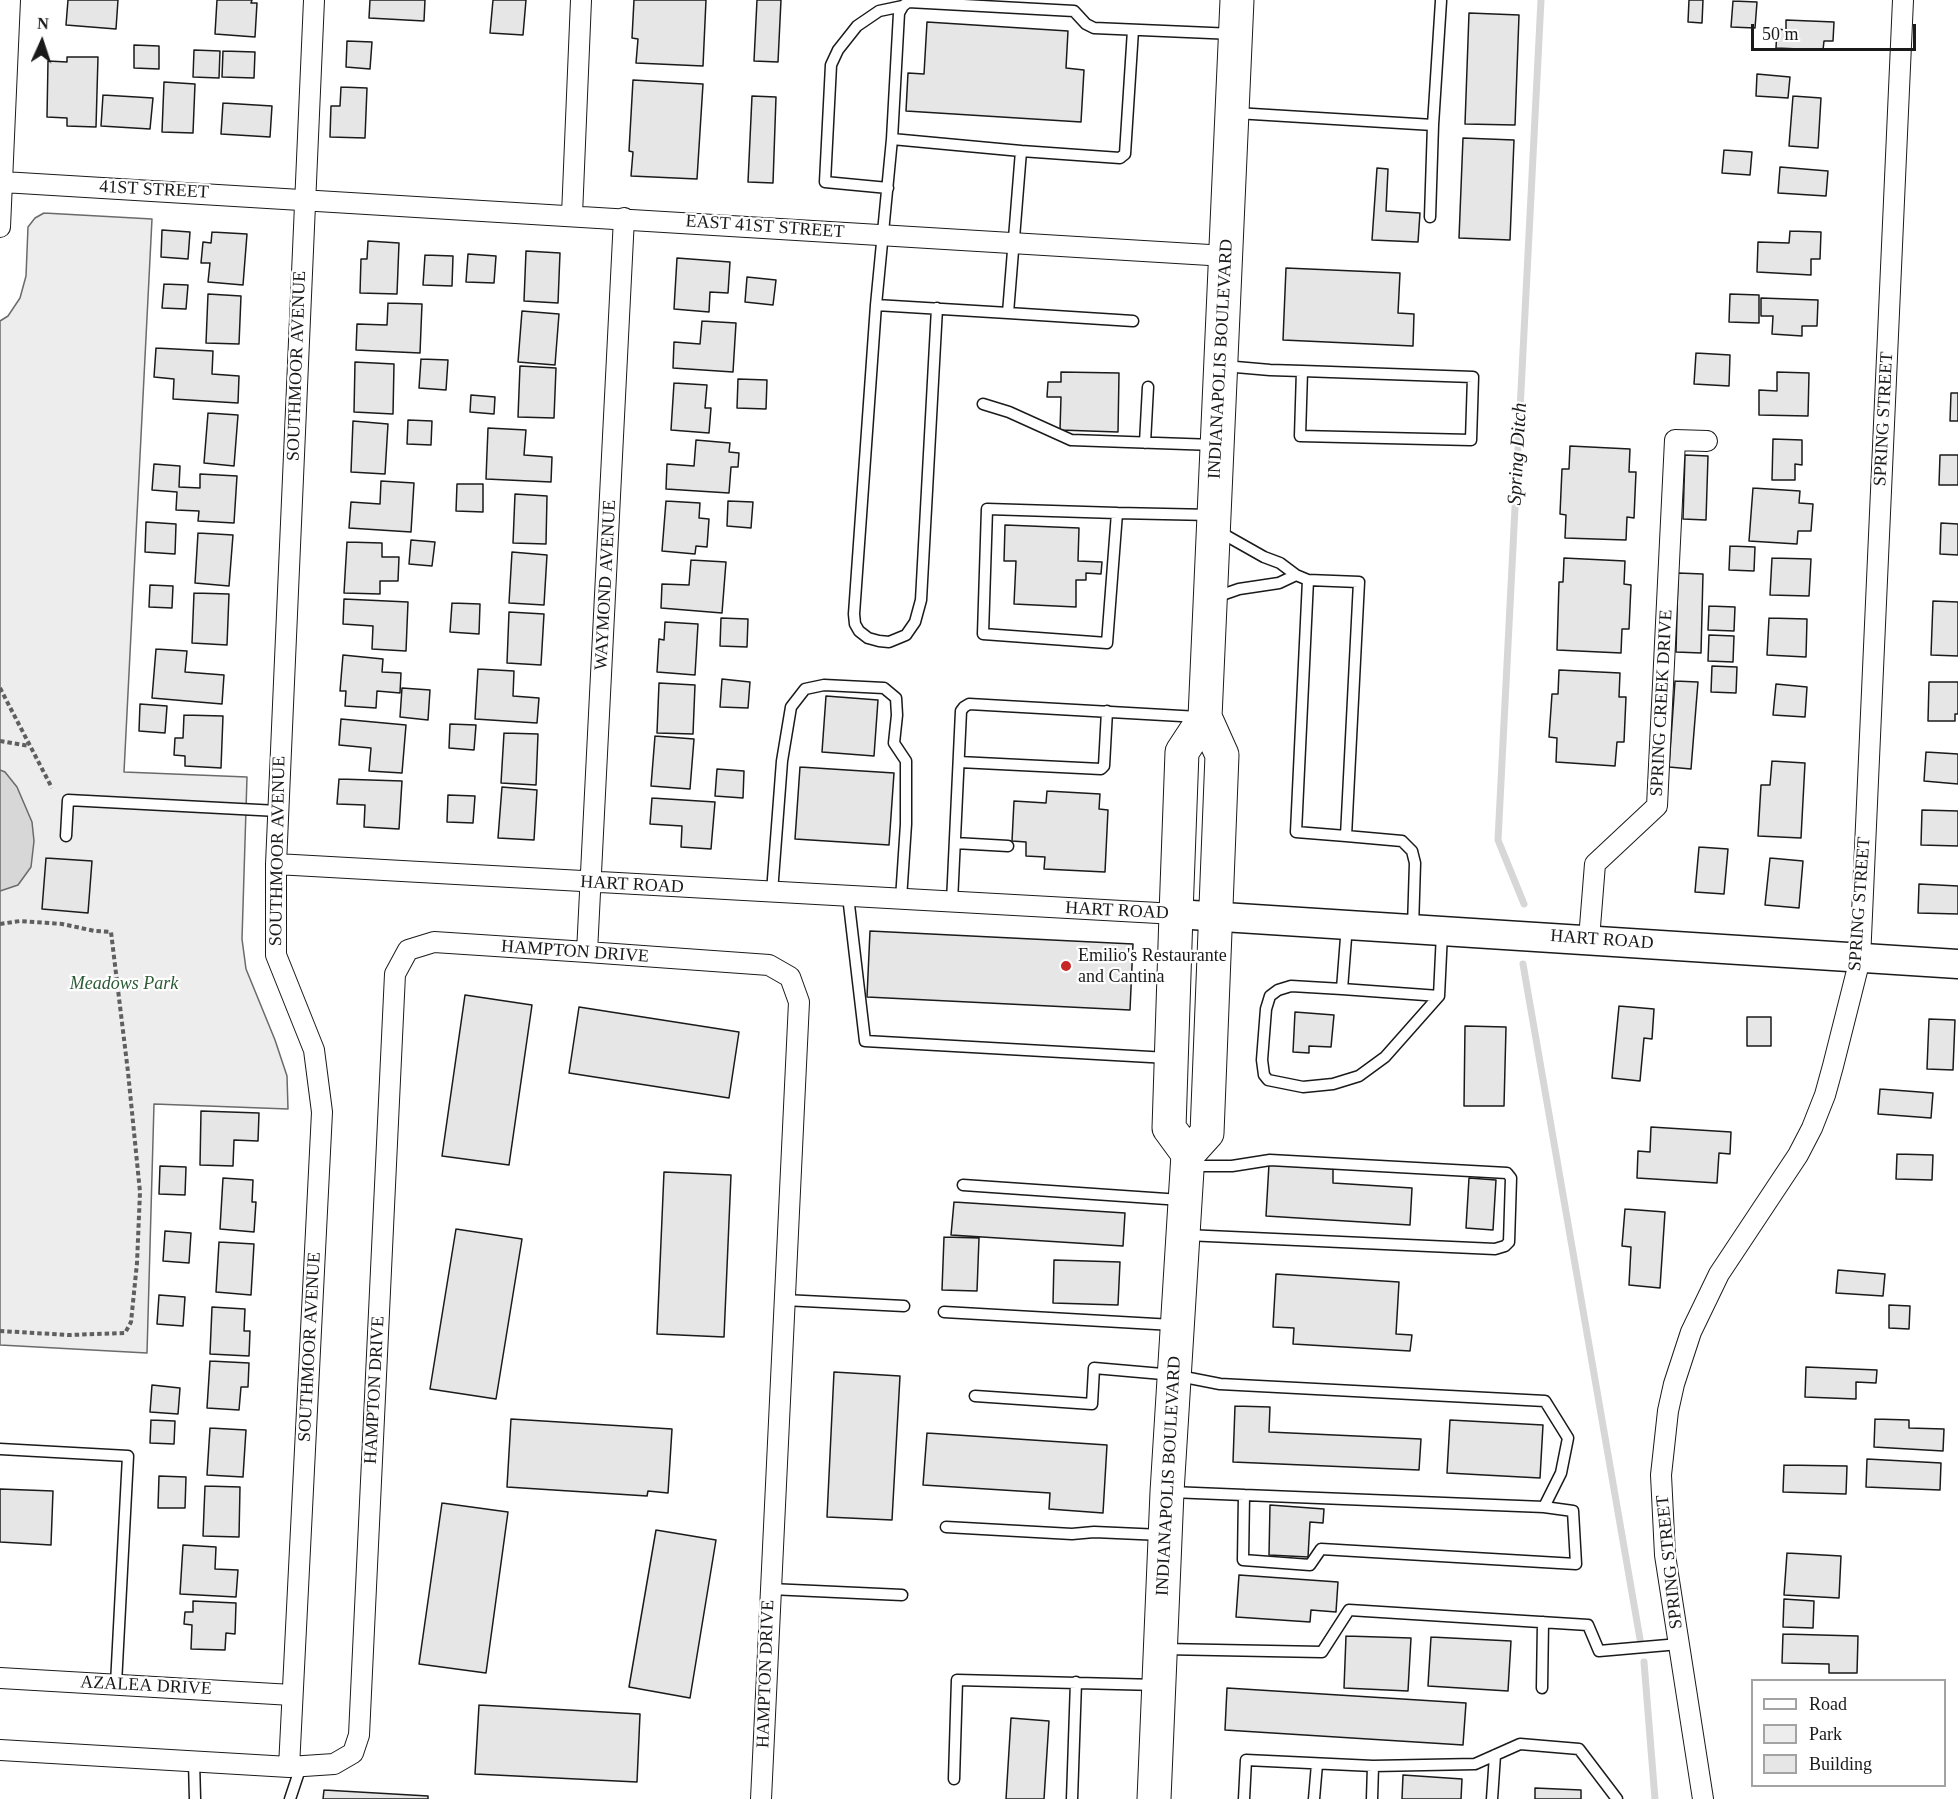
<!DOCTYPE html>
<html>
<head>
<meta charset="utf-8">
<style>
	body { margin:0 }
	#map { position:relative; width:1958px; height:1799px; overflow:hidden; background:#fff; font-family:Georgia,serif }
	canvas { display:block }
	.legend { position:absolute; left:1751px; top:1679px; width:195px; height:108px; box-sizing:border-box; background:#fff; border:2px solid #a3a3a3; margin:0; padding:8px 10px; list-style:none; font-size:18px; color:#1a1a1a }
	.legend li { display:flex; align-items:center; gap:12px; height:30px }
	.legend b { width:30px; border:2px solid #a3a3a3 }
	.north { position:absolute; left:12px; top:12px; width:60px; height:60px; -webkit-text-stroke:4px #fff; paint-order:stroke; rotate:3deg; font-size:16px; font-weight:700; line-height:24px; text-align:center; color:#1a1a1a }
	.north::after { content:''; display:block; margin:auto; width:21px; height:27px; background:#1a1a1a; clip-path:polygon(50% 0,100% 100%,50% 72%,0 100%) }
	.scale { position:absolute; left:1751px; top:24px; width:165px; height:27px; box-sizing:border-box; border:3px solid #1a1a1a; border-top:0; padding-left:8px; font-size:18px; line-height:21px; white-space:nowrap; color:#1a1a1a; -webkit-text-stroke:4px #fff; paint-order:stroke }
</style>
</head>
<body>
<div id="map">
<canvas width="1958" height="1799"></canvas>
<ul class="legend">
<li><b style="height:8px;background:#fff"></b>Road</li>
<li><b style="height:16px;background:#ededed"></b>Park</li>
<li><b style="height:16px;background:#e6e6e6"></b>Building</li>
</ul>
<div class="north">N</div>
<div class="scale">50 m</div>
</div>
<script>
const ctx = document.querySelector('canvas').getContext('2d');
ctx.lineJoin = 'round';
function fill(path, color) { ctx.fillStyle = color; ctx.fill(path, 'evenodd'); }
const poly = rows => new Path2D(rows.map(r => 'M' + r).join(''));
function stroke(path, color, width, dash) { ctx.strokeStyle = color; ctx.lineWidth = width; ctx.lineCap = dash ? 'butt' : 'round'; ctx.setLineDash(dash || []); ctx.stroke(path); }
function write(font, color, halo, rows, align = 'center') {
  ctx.font = font + ' Georgia,serif'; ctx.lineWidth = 4.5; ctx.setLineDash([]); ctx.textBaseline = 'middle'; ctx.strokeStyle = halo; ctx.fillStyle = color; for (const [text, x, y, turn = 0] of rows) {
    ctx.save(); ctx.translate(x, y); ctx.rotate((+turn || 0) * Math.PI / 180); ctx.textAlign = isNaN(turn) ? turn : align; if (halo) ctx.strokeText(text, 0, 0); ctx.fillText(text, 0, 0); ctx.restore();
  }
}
const green = poly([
	[44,213,152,219,124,772,247,777,242,939,246,969,275,1040,287,1076,288,1109,154,1104,147,1353,0,1345,0,321,8,316,20,298,26,276,28,227,35,218,44,213]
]);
fill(green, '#ededed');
stroke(green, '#6a6a6a', 1.5);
const water = poly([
	[0,770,5,772,17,787,32,822,34,841,31,867,18,885,0,891,0,770]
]);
fill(water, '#d7d7d7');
stroke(water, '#6a6a6a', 1.5);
stroke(poly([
	[1524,904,1498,840,1541,0],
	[1523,964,1640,1639],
	[1644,1662,1655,1799]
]), '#d7d7d7', 7);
const building = poly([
	[68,0,118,0,116,29,66,25,68,0],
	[217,0,252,0,251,3,257,3,255,37,215,34,217,0],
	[370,0,425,0,424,21,369,18,370,0],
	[493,0,526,0,523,35,490,33,493,0],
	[634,0,706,0,703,66,636,63,638,39,632,38,634,0],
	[757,0,781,0,778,62,754,61,757,0],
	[1689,0,1703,0,1702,23,1688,22,1689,0],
	[1733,1,1757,2,1755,28,1731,27,1733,1],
	[1469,13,1519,15,1515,125,1465,124,1469,13],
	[1786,20,1834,22,1833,41,1824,41,1823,50,1776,48,1777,29,1786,30,1786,20],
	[927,22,1068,31,1066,68,1084,70,1081,122,906,111,908,73,924,74,927,22],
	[347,41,372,42,370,69,346,67,347,41],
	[134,45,159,46,159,69,134,68,134,45],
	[194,50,220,51,219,78,193,77,194,50],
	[223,51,255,52,254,78,222,77,223,51],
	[67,57,98,57,96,127,67,126,67,118,47,117,48,61,67,62,67,57],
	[1757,74,1790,77,1788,98,1756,96,1757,74],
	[633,80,703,84,697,179,631,176,633,152,629,151,633,80],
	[164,82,195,84,193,133,162,132,164,82],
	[341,87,367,88,365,138,330,137,331,106,340,106,341,87],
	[103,95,153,98,150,129,101,126,103,95],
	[752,96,776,97,773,183,748,182,752,96],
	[1793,96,1821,98,1818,148,1789,146,1793,96],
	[223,103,272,106,270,137,221,134,223,103],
	[1463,138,1514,140,1510,240,1459,238,1463,138],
	[1724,150,1752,152,1750,175,1722,173,1724,150],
	[1780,167,1828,171,1826,196,1778,193,1780,167],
	[1377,168,1388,169,1386,211,1420,213,1418,242,1372,240,1377,168],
	[162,230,190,232,188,259,161,257,162,230],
	[1790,231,1821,232,1820,259,1811,259,1811,275,1757,272,1758,242,1789,243,1790,231],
	[212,232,247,234,243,285,208,282,210,263,201,263,203,242,211,243,212,232],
	[368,241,399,243,397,294,360,293,361,259,367,259,368,241],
	[526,251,560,253,558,303,524,301,526,251],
	[468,254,496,256,494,283,466,282,468,254],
	[425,255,453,256,452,286,423,285,425,255],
	[677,258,730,262,728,293,710,292,709,312,674,309,677,258],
	[1286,268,1400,273,1398,313,1414,314,1413,346,1283,340,1286,268],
	[747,277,776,280,773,305,745,302,747,277],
	[164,284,188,285,186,309,162,308,164,284],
	[208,294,241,296,239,344,206,343,208,294],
	[1730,294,1759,295,1759,323,1729,322,1730,294],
	[1761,298,1818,300,1817,326,1802,326,1802,336,1772,334,1773,316,1761,316,1761,298],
	[388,303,422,304,420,353,356,350,357,324,387,325,388,303],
	[522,311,559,314,555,365,518,362,522,311],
	[702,321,736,323,733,372,673,368,674,342,700,344,702,321],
	[156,348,213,351,212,374,239,376,238,403,173,399,174,379,154,377,156,348],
	[1696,353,1730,355,1729,386,1694,384,1696,353],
	[421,359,448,360,446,390,419,388,421,359],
	[355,362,394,364,393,414,354,412,355,362],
	[520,366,556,368,554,418,518,417,520,366],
	[1061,372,1119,373,1118,432,1060,430,1061,397,1047,397,1048,382,1061,382,1061,372],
	[1777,372,1809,373,1808,416,1759,415,1759,390,1777,391,1777,372],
	[738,379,767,380,766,409,737,408,738,379],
	[674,383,707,385,705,408,711,408,709,433,671,430,674,383],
	[1951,393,1958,393,1958,421,1950,421,1951,393],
	[471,395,495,397,494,414,470,412,471,395],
	[208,413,238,415,234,466,204,463,208,413],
	[408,420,432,421,431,445,407,444,408,420],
	[353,421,388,424,385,474,351,472,353,421],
	[488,428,526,430,524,455,552,457,551,482,486,479,488,428],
	[1773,439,1802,440,1802,465,1795,464,1795,480,1772,480,1773,439],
	[696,440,730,443,729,452,739,453,738,467,731,467,729,493,666,489,667,464,694,466,696,440],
	[1570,446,1630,449,1629,472,1636,472,1634,518,1627,517,1626,540,1565,538,1566,515,1560,514,1562,469,1569,469,1570,446],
	[1685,455,1708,456,1706,520,1683,519,1685,455],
	[1940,455,1958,455,1958,485,1939,485,1940,455],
	[154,464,180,466,179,487,200,488,200,474,237,476,234,523,198,521,199,511,176,510,177,492,152,490,154,464],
	[381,481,414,483,411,532,349,528,351,502,380,504,381,481],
	[457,484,483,484,483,512,456,511,457,484],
	[1753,488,1800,491,1799,503,1813,504,1811,531,1798,531,1797,544,1749,541,1753,488],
	[515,494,547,496,546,544,513,543,515,494],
	[666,501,700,503,699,518,709,519,707,547,696,546,695,554,662,551,666,501],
	[728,501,753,502,751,528,727,526,728,501],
	[146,522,176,524,175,554,145,552,146,522],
	[1941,523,1958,524,1958,555,1940,554,1941,523],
	[1005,525,1079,528,1078,561,1102,562,1101,574,1086,573,1086,580,1076,580,1076,607,1014,604,1016,561,1004,561,1005,525],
	[198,533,233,535,229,586,195,583,198,533],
	[411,540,435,542,432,566,409,564,411,540],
	[347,542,382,543,382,557,399,557,398,581,380,581,380,594,344,593,347,542],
	[1730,546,1755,547,1754,571,1729,570,1730,546],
	[512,552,547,555,544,605,509,603,512,552],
	[1564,558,1625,561,1624,584,1631,585,1629,629,1622,629,1621,653,1557,650,1559,582,1563,582,1564,558],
	[1772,558,1811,559,1809,596,1770,595,1772,558],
	[691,560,726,562,722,613,661,608,662,584,689,585,691,560],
	[1678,573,1703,574,1701,653,1676,652,1678,573],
	[150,585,173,586,172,608,149,607,150,585],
	[194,593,229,594,227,645,192,643,194,593],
	[344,599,408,602,406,651,372,649,373,626,343,624,344,599],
	[1933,601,1958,602,1958,656,1931,655,1933,601],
	[452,603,480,604,479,634,450,632,452,603],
	[1709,606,1735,607,1734,631,1708,630,1709,606],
	[509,612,544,614,541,665,507,663,509,612],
	[721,618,748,619,747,647,720,646,721,618],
	[1769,618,1807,619,1806,657,1767,655,1769,618],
	[665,622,698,624,695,675,657,672,659,639,664,640,665,622],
	[1709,635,1734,636,1733,662,1708,661,1709,635],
	[156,649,187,651,185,672,224,675,222,704,152,698,156,649],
	[343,655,383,659,382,672,401,673,400,693,377,691,376,708,345,706,346,691,340,691,343,655],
	[1712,666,1737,667,1736,693,1711,692,1712,666],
	[478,669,514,671,513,696,539,698,537,723,475,719,478,669],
	[1559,670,1620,673,1619,697,1626,697,1624,742,1617,742,1615,766,1556,762,1557,738,1549,737,1552,694,1558,694,1559,670],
	[722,679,750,682,748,708,720,707,722,679],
	[1675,681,1698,682,1691,769,1669,767,1675,681],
	[1929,682,1958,682,1958,714,1955,714,1955,721,1928,721,1929,682],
	[659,683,695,685,693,734,657,733,659,683],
	[1776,684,1807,687,1805,717,1773,715,1776,684],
	[402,688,430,690,428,720,400,717,402,688],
	[826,696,878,700,874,756,822,752,826,696],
	[140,704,167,706,165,733,139,731,140,704],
	[184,715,223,716,221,768,185,766,185,756,174,755,175,738,183,738,184,715],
	[341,719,406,725,402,773,369,771,371,748,339,745,341,719],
	[450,724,476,725,474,750,449,748,450,724],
	[504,733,538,734,536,785,501,783,504,733],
	[655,736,694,739,690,789,651,786,655,736],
	[1926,752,1958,754,1958,784,1924,781,1926,752],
	[1772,761,1805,763,1801,838,1758,836,1761,785,1770,785,1772,761],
	[800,767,894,773,889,845,795,839,800,767],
	[717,769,744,771,743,798,715,796,717,769],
	[339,779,402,781,399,829,364,827,365,805,337,804,339,779],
	[502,787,537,790,534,840,498,838,502,787],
	[1047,791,1100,794,1099,809,1108,810,1105,872,1044,869,1045,857,1026,856,1026,842,1012,841,1014,801,1046,803,1047,791],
	[448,795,475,796,473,823,447,822,448,795],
	[652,798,715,802,711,849,681,847,682,826,650,824,652,798],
	[1922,810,1958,811,1958,846,1921,845,1922,810],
	[1699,847,1728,849,1724,894,1695,892,1699,847],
	[46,858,92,861,88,913,42,909,46,858],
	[1770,858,1803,861,1799,908,1765,905,1770,858],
	[1919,884,1958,886,1958,914,1918,913,1919,884],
	[870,931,1133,944,1130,1010,867,997,870,931],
	[465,995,532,1005,509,1165,442,1156,465,995],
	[1619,1006,1654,1009,1652,1039,1644,1038,1640,1081,1612,1078,1619,1006],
	[579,1007,739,1032,729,1098,569,1073,579,1007],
	[1295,1012,1334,1015,1331,1047,1309,1046,1309,1053,1293,1052,1295,1012],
	[1747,1017,1771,1017,1771,1046,1747,1046,1747,1017],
	[1929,1019,1955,1020,1953,1070,1927,1069,1929,1019],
	[1465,1026,1506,1027,1504,1106,1464,1106,1465,1026],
	[1880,1089,1933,1093,1931,1118,1878,1114,1880,1089],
	[201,1111,259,1113,258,1141,234,1140,233,1166,200,1165,201,1111],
	[1651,1127,1731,1132,1730,1154,1719,1153,1717,1183,1637,1178,1638,1151,1650,1152,1651,1127],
	[1897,1154,1933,1155,1932,1180,1896,1179,1897,1154],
	[1269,1164,1333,1169,1333,1183,1412,1188,1410,1225,1266,1216,1269,1164],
	[160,1166,186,1167,185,1195,159,1194,160,1166],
	[664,1172,731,1175,724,1337,657,1334,664,1172],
	[223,1178,253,1180,252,1202,256,1202,254,1232,220,1229,223,1178],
	[1469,1178,1496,1180,1493,1230,1466,1228,1469,1178],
	[954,1202,1125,1213,1123,1246,951,1235,954,1202],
	[1625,1209,1665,1212,1660,1288,1629,1285,1631,1247,1622,1246,1625,1209],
	[456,1229,522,1239,496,1399,430,1389,456,1229],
	[165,1231,191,1233,189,1263,163,1261,165,1231],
	[944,1237,979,1238,977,1291,942,1290,944,1237],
	[219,1242,254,1244,251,1295,216,1292,219,1242],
	[1054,1260,1120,1262,1118,1305,1053,1303,1054,1260],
	[1838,1270,1885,1274,1883,1296,1836,1293,1838,1270],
	[1276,1274,1399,1282,1396,1334,1412,1335,1410,1351,1293,1344,1294,1328,1273,1327,1276,1274],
	[159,1295,185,1297,183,1326,157,1324,159,1295],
	[1889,1305,1910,1306,1909,1329,1889,1328,1889,1305],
	[212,1307,245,1309,244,1331,250,1331,249,1356,210,1354,212,1307],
	[210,1361,249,1363,248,1387,241,1387,239,1410,207,1408,210,1361],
	[1806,1367,1877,1370,1876,1383,1856,1382,1856,1399,1805,1397,1806,1367],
	[834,1372,900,1376,892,1520,827,1517,834,1372],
	[152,1385,180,1388,178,1414,150,1412,152,1385],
	[1235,1406,1270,1407,1269,1432,1421,1439,1419,1470,1233,1462,1235,1406],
	[511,1419,672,1429,668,1493,648,1491,647,1496,507,1487,511,1419],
	[1875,1419,1909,1420,1909,1428,1944,1429,1943,1451,1874,1447,1875,1419],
	[151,1420,175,1421,174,1444,150,1443,151,1420],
	[1450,1420,1543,1425,1540,1478,1447,1473,1450,1420],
	[210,1428,246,1430,243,1477,207,1475,210,1428],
	[927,1433,1107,1445,1103,1513,1049,1509,1050,1493,923,1485,927,1433],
	[1867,1459,1941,1463,1940,1490,1866,1487,1867,1459],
	[1784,1465,1847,1466,1846,1494,1783,1492,1784,1465],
	[159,1476,186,1477,185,1508,158,1508,159,1476],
	[205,1486,240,1487,239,1537,203,1536,205,1486],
	[0,1489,53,1491,51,1545,0,1542,0,1489],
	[442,1503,508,1512,486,1673,419,1664,442,1503],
	[1270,1505,1324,1509,1323,1523,1310,1522,1308,1557,1269,1555,1270,1505],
	[656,1530,716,1540,690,1698,629,1687,656,1530],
	[183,1545,216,1547,215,1569,238,1570,236,1597,180,1594,183,1545],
	[1787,1553,1841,1556,1839,1598,1784,1595,1787,1553],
	[1239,1575,1338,1582,1336,1612,1311,1610,1310,1622,1236,1617,1239,1575],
	[1784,1599,1814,1601,1813,1628,1783,1627,1784,1599],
	[193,1601,236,1603,235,1634,226,1633,225,1650,191,1649,192,1625,184,1624,185,1612,193,1612,193,1601],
	[1783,1634,1858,1636,1857,1673,1829,1673,1829,1664,1782,1663,1783,1634],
	[1346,1636,1411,1638,1408,1691,1344,1688,1346,1636],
	[1431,1637,1511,1641,1508,1691,1428,1686,1431,1637],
	[1227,1688,1466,1703,1463,1745,1225,1730,1227,1688],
	[479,1705,640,1714,637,1782,475,1774,479,1705],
	[1011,1718,1049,1721,1044,1799,1006,1799,1011,1718],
	[1403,1775,1462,1779,1461,1799,1402,1799,1403,1775],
	[1535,1788,1581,1790,1581,1799,1535,1799,1535,1788],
	[324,1790,428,1796,428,1799,323,1799,324,1790]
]);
fill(building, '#e6e6e6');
stroke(building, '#1a1a1a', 1.5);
const lane = poly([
	[1236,113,1433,125,1430,217],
	[1433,125,1441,1],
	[892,139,1021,151,1008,313,876,305,892,139],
	[892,139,899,13,903,6,908,2,1074,11,1086,24,1094,28,1234,34],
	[1021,151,1120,158,1125,154,1133,30],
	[888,188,825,182,831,65,838,50,857,26,879,11,903,6],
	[876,305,854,614,855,624,859,631,868,638,879,641,889,642,906,635,915,622,921,600,937,308],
	[1008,313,1133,321],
	[1224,366,1270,370,1302,371,1473,377,1471,440,1300,436,1302,371],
	[983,404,1009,412,1071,440,1214,445],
	[1145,443,1148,387],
	[1117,513,987,509,983,634,1107,643,1117,513,1211,515],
	[1296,575,1308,580,1359,582,1346,836,1296,832,1308,580],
	[1213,598,1239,589,1279,583,1296,575,1280,563,1264,557,1218,531],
	[959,762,1101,769,1104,766,1107,711],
	[66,836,68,800,278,811],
	[1346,836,1402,841,1412,851,1415,863,1413,927],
	[955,843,1008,846],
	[772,892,782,761,791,707,805,689,824,685,884,688,896,698,897,715,894,743,906,761,906,824,901,899],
	[848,896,865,1041,1168,1058],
	[952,902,961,711,964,707,969,704,1199,717],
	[1347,925,1342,989,1439,996,1442,933],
	[1342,989,1291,986,1278,990,1270,996,1266,1009,1262,1060,1264,1075,1268,1080,1303,1087,1333,1084,1359,1076,1385,1057,1439,996],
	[963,1185,1181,1200],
	[1186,1235,1495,1249,1505,1246,1509,1242,1511,1178,1507,1173,1270,1160,1232,1166,1190,1166],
	[784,1300,904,1306],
	[944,1312,1173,1325],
	[975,1396,1092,1404,1094,1368,1174,1375,1220,1384,1545,1401,1568,1438,1561,1473,1544,1507,1244,1495,1243,1560,1310,1565,1321,1549,1576,1564,1573,1511,1544,1507],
	[0,1449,128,1456,116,1684],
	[1171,1492,1244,1495],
	[946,1527,1072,1534,1094,1532,1162,1535],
	[770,1589,902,1595],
	[1163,1649,1322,1652,1349,1610,1588,1625,1599,1651,1679,1644],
	[1542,1688,1543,1622],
	[194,1761,195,1799],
	[954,1779,957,1680,1157,1685],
	[290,1799,301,1766],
	[1072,1799,1076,1682],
	[1244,1799,1246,1760,1373,1766,1475,1764,1520,1744,1579,1749,1617,1799],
	[1314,1799,1317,1764],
	[1372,1799,1373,1766],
	[1492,1799,1495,1755]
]);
const street = poly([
	[3,182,1226,256],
	[572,215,581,0],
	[0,227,10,0],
	[276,864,1176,914],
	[1589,939,1595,864,1657,806,1675,440,1707,441],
	[587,952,624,218],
	[0,1678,292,1695],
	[0,1750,289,1767,334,1764,353,1753,359,1735,395,974,408,950,434,942,587,952,769,965,790,977,799,1002,761,1799],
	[289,1767,322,1112,314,1050,276,955,276,864,314,0],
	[1703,1799,1665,1555,1661,1475,1668,1411,1674,1384,1691,1332,1719,1274,1798,1155,1812,1128,1825,1095,1833,1066,1860,959,1903,0]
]);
const secondary = poly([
	[1176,914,1958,964]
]);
const highway = poly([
	[1188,1154,1169,1128,1176,914,1182,752,1205,717],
	[1154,1799,1167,1492,1188,1154,1207,1133,1222,755,1205,717,1237,0]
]);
stroke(lane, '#1a1a1a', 13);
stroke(street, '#1a1a1a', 22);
stroke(secondary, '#1a1a1a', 31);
stroke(highway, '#1a1a1a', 35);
stroke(poly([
	[0,688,52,788],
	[0,741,29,746],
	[0,924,20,921,62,924,95,931,111,932,128,1072,140,1192,137,1263,131,1322,125,1333,69,1335,0,1331]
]), '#5f5f5f', 4, [4.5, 3]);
stroke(lane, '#fff', 10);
stroke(street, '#fff', 20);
stroke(secondary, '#fff', 28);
stroke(highway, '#fff', 33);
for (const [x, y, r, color] of [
	[1066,966,6,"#c62828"]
]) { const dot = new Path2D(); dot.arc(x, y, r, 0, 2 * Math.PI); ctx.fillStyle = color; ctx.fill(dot); stroke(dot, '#fff', 2); }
write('18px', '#1a1a1a', '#fff', [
	["41ST STREET",154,190,3],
	["EAST 41ST STREET",765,227,4],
	["INDIANAPOLIS BOULEVARD",1221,359,-87],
	["SOUTHMOOR AVENUE",297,366,-88],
	["SPRING STREET",1884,419,-87],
	["WAYMOND AVENUE",606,585,-87],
	["SPRING CREEK DRIVE",1662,703,-87],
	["SOUTHMOOR AVENUE",278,851,-89],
	["HART ROAD",632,885,3],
	["SPRING STREET",1860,904,-86],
	["HART ROAD",1117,911,3],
	["HART ROAD",1602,940,4],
	["HAMPTON DRIVE",575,952,4],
	["SOUTHMOOR AVENUE",310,1347,-87],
	["HAMPTON DRIVE",375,1390,-87],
	["INDIANAPOLIS BOULEVARD",1169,1476,-87],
	["SPRING STREET",1670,1562,-96],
	["HAMPTON DRIVE",766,1674,-88],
	["AZALEA DRIVE",146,1686,3]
]);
write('18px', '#1a1a1a', '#fff', [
	["Emilio's Restaurante",1078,956],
	["and Cantina",1078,977]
], 'left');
write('italic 18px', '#2b5a34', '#fff', [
	["Meadows Park",124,984]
]);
write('italic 20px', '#1a1a1a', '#fff', [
	["Spring Ditch",1518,454,-87]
]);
</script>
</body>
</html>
